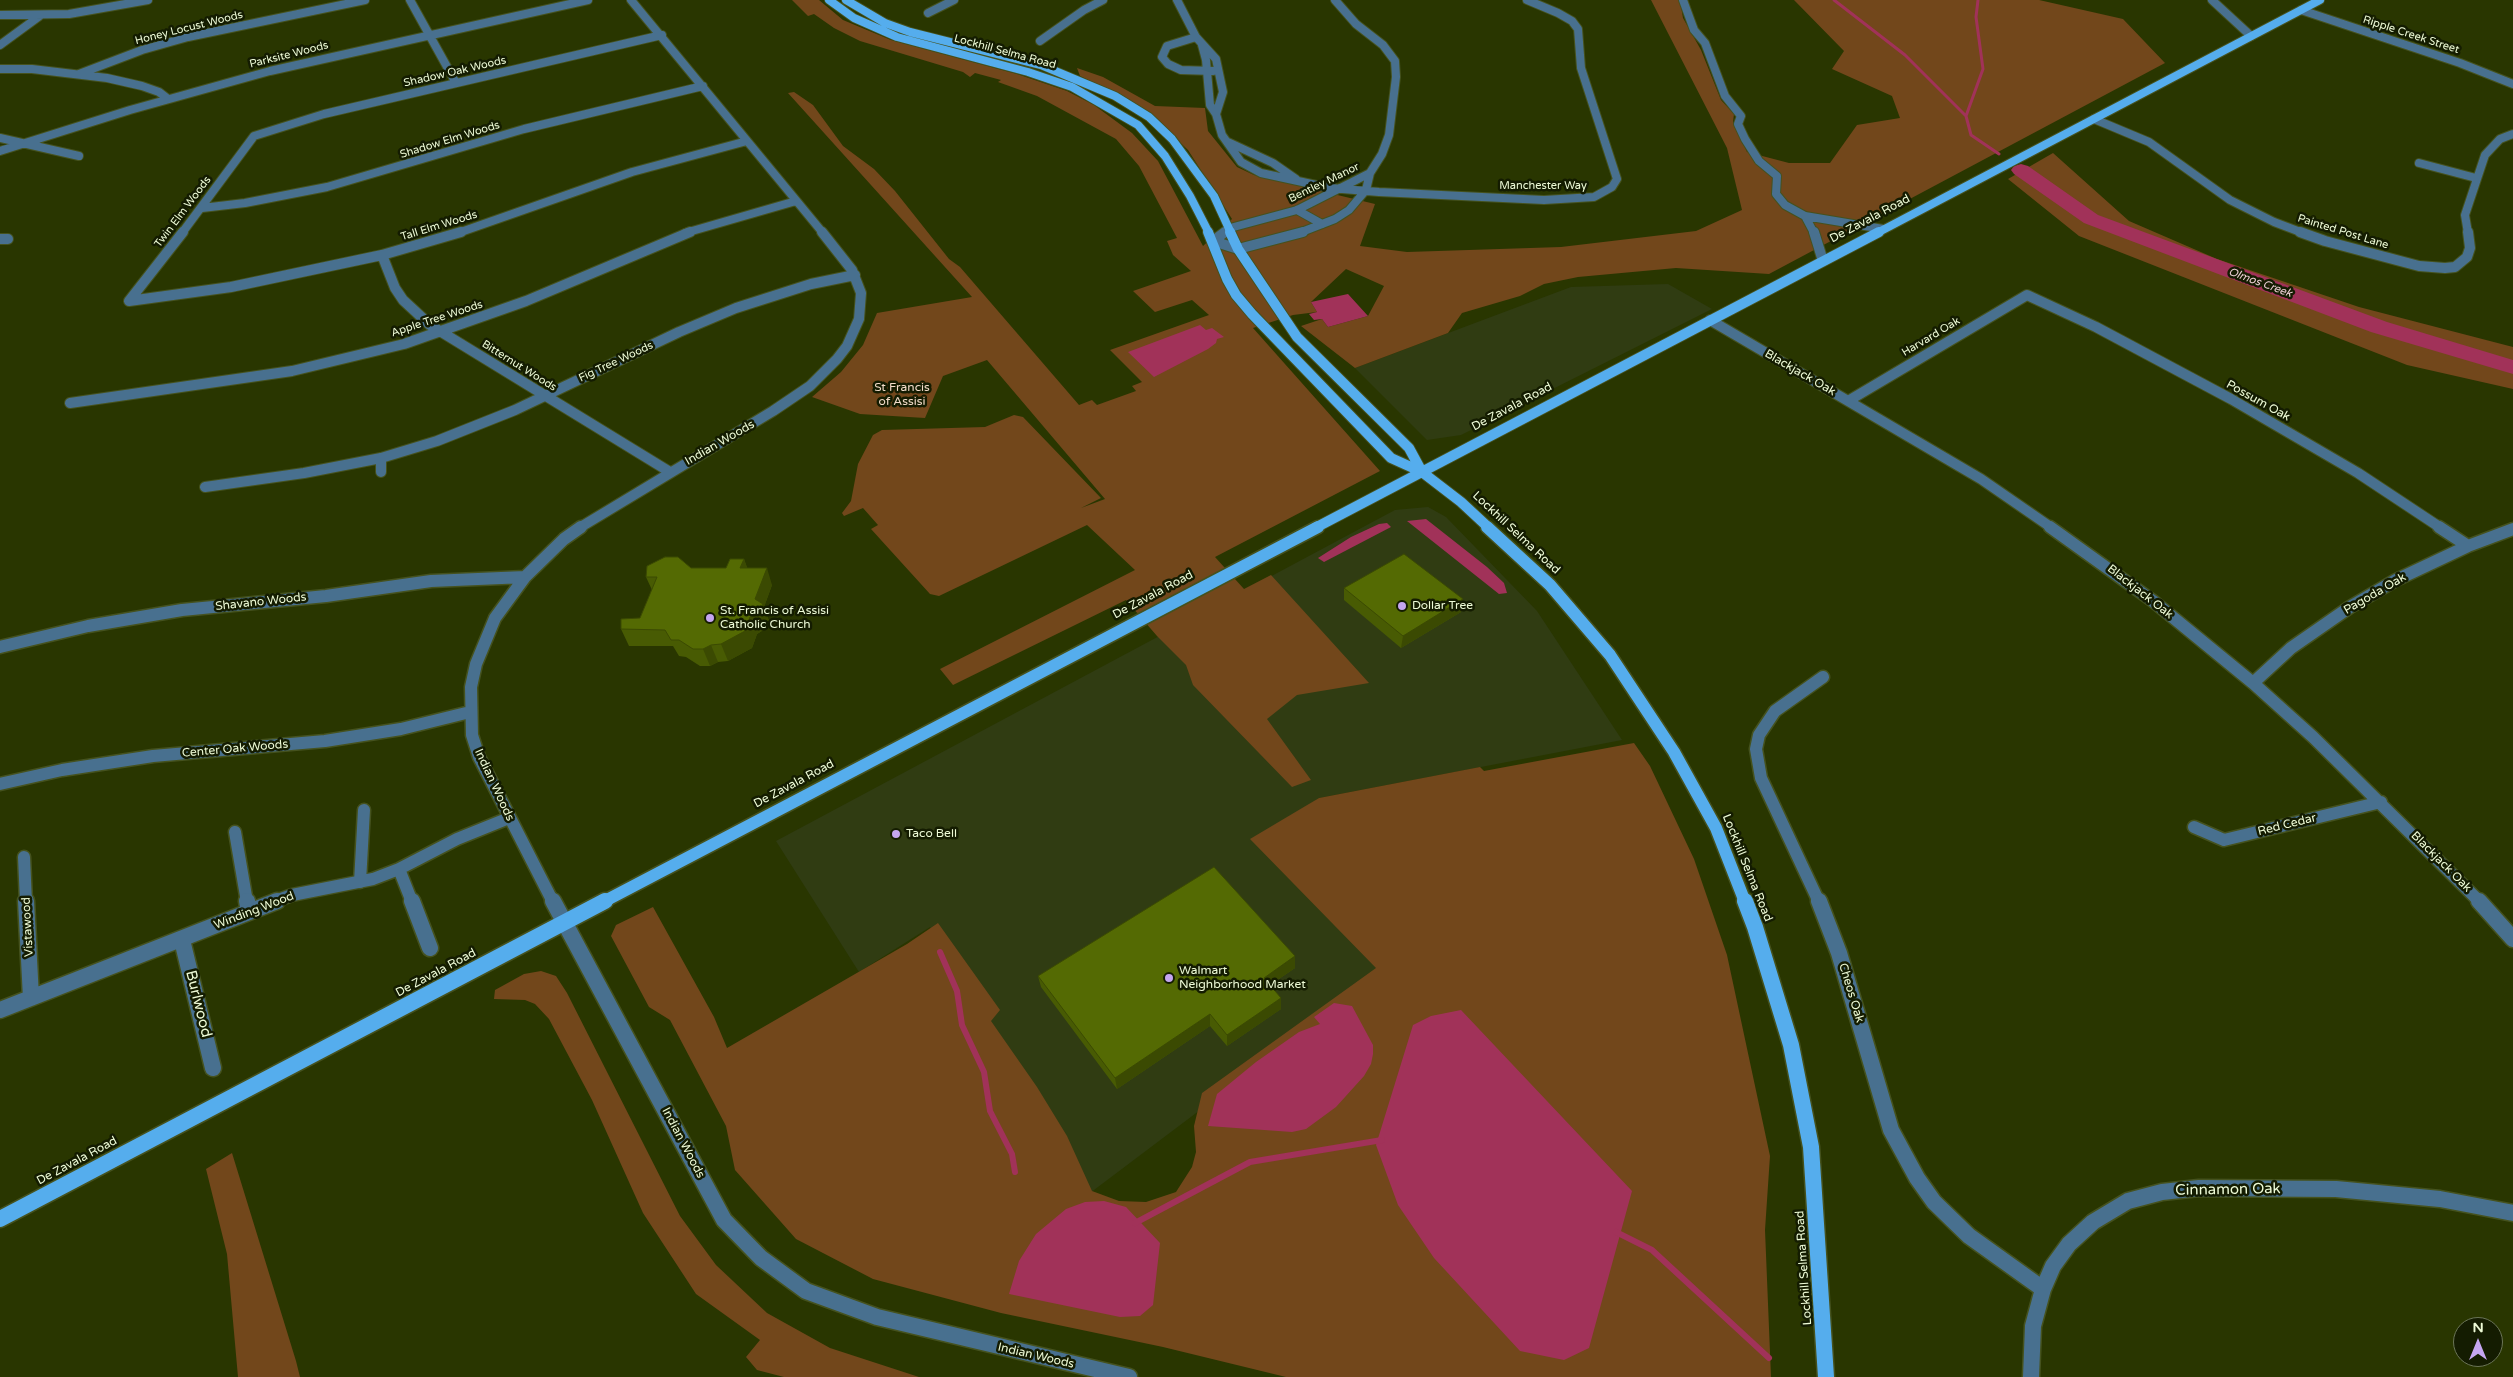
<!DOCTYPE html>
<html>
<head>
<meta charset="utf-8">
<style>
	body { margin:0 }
	#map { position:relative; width:2513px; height:1377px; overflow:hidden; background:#293600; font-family:"Varela Round",sans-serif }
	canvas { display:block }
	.north { position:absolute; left:2453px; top:1317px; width:50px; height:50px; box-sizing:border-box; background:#141c01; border:1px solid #6b7557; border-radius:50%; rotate:0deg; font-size:14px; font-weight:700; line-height:20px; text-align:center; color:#eefbd7 }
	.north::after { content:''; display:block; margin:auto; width:18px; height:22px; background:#c5a6f0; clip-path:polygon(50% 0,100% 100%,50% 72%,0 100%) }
</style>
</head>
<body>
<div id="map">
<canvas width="2513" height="1377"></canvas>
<div class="north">N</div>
</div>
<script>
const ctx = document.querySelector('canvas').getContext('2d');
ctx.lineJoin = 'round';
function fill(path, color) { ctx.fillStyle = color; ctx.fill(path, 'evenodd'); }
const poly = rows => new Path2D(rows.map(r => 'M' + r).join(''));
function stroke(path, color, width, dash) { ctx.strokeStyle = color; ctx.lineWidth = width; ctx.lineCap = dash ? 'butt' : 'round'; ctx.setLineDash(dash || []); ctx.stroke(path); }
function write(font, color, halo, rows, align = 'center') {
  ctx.font = font + ' "Varela Round",sans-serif'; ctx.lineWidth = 5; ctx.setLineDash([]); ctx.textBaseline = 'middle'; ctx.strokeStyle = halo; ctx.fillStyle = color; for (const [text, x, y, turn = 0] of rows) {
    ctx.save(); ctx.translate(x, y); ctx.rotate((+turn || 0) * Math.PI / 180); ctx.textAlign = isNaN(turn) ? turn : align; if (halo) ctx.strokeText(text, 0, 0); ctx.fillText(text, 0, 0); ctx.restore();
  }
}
fill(poly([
	[1668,284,1712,309,1461,435,1427,440,1355,368,1571,287],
	[1428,507,1446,517,1537,611,1622,740,1319,798,1288,818,1415,948,1090,1193,930,927,859,972,776,841,1395,510]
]), '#303c12');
fill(poly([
	[792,0,819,0,843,20,891,40,1017,74,1067,91,1094,105,1132,133,1158,161,1203,246,1232,219,1188,150,1150,114,1131,101,1080,76,1077,68,1103,77,1155,106,1205,108,1208,131,1237,167,1254,175,1375,204,1360,246,1407,252,1561,247,1696,231,1742,210,1727,148,1651,0,1680,0,1683,18,1701,50,1721,100,1734,114,1733,122,1747,152,1789,163,1830,163,1857,125,1900,118,1892,96,1832,69,1844,51,1794,0,2039,0,2123,19,2165,63,1769,274,1676,268,1578,277,1544,284,1520,296,1462,313,1448,333,1355,368,1301,326,1322,319,1328,327,1368,316,1384,286,1346,269,1311,302,1317,312,1293,315,1253,328,1380,471,1215,557,1244,589,1271,575,1369,683,1297,695,1267,719,1311,780,1292,787,1193,685,1186,665,1157,636,1126,600,953,685,940,669,1135,570,1087,525,939,596,930,594,871,529,878,525,863,508,844,516,842,513,851,501,858,464,873,435,882,430,985,427,1014,415,1023,417,1101,498,1081,508,1105,499,987,360,943,376,925,418,860,414,812,397,841,372,863,345,877,313,972,297,788,93,794,92,813,105,843,146,874,169,895,191,949,259,960,267,1079,405,1092,400,1097,405,1136,391,1132,386,1142,382,1110,350,1209,315,1192,300,1155,312,1133,291,1191,271,1173,255,1167,241,1177,238,1139,166,1116,139,1037,96,998,82,1001,80,975,73,970,77,963,72,860,41,834,28,814,14,808,16],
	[2053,153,2129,221,2217,259,2359,307,2513,347,2513,389,2407,365,2079,236,2008,179],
	[1634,743,1650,766,1694,859,1727,955,1770,1156,1765,1230,1771,1377,1286,1377,1163,1347,1001,1313,873,1279,796,1239,735,1170,726,1126,670,1020,649,1007,611,936,616,925,653,907,714,1017,727,1048,907,944,938,923,1000,1010,991,1021,1037,1087,1067,1136,1092,1191,1119,1201,1146,1202,1176,1192,1192,1167,1196,1152,1194,1126,1202,1093,1376,968,1250,839,1319,798,1480,767,1484,771],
	[541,971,556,976,567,993,680,1216,716,1265,767,1313,830,1348,919,1377,784,1377,757,1370,746,1357,760,1340,696,1294,643,1213,592,1100,549,1019,535,1004,525,1000,494,999,495,990,524,974],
	[232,1153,296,1361,300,1377,238,1377,227,1254,206,1169]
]), '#72471b');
fill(poly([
	[1348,294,1368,316,1328,327,1322,319,1314,320,1309,314,1317,312,1311,302],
	[1200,325,1206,330,1212,328,1224,337,1217,339,1216,343,1208,349,1154,377,1128,352],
	[1426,519,1487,567,1504,583,1507,593,1499,594,1407,521],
	[1387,523,1391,527,1324,562,1318,558,1351,537,1379,524],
	[1334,1003,1352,1006,1373,1045,1373,1054,1371,1064,1364,1076,1336,1107,1306,1129,1292,1132,1208,1126,1217,1094,1256,1062,1299,1032,1320,1024,1314,1017],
	[1461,1010,1632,1191,1589,1348,1564,1360,1520,1351,1434,1258,1398,1205,1376,1145,1413,1025,1431,1016],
	[1104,1201,1126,1207,1160,1243,1153,1305,1140,1316,1120,1317,1009,1294,1019,1261,1036,1234,1066,1209,1085,1202]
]), '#a13259');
stroke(poly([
	[1834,0,1905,55,1966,116],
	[1978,0,1976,17,1983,69,1966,116,1971,135,1999,154]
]), '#a13259', 3);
stroke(poly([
	[940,952,957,991,962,1025,984,1072,990,1111,1012,1154,1015,1172],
	[1135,1223,1250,1162,1382,1140],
	[1616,1232,1652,1250,1769,1358]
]), '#a13259', 6);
fill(poly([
	[2021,164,2028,166,2098,215,2387,322,2513,360,2513,374,2371,332,2084,223,2014,174,2011,170,2014,166,2021,164]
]), '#a13259');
const minorFar3 = poly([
	[410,0,456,83],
	[631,0,823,233],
	[1177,0,1196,37,1216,59,1223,92,1216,114],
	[1683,0,1694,30,1705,43,1725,96,1741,116,1738,124,1745,139,1759,161,1777,176,1776,194,1785,205,1805,216,1883,229],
	[2212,0,2251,36],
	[2301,10,2460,63,2513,84],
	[928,13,954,0],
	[0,15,69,14,148,0],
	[1196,37,1167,46,1162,57,1168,64,1181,70,1213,71],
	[1040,41,1084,10,1103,0],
	[0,45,41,15],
	[1202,45,1206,60,1210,105,1216,114,1222,135,1241,162,1261,173,1330,188,1379,192,1544,200,1594,197,1612,187,1617,179,1581,68,1578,29,1572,21,1558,13,1527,0],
	[0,69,32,69,107,78,142,86,159,92,168,99],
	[79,74,142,50,188,37,365,0],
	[2094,119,2149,142,2230,200,2274,222,2303,233],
	[0,138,79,156],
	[1228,142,1273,163,1296,179],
	[0,151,130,110,270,71,588,0],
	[2419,163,2476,178],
	[202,208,245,203,327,187,524,129,703,86],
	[1297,210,1322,224],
	[1805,216,1814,233],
	[182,233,254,136,324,114,662,35],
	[458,233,632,172,747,141],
	[685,233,796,201],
	[1224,233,1230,228,1297,210,1370,173],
	[1299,233,1335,219,1349,210,1366,190,1370,173,1382,154,1389,135,1396,77,1395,61,1383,45,1356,24,1335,0],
	[2468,233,2465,215,2485,155,2500,139,2513,134]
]);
const minorFar2 = poly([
	[1814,232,1823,261],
	[2300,232,2325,241,2419,266,2445,268,2455,267,2467,257,2470,248,2468,232],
	[0,239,8,239],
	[1213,241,1238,249,1303,232],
	[1213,241,1225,232],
	[382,255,395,288,403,300,430,325,670,472],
	[129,301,231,287,382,255,461,232],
	[129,301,183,232],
	[1710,320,1981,479,2052,528],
	[1848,401,2027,295,2096,327,2231,399,2358,473,2441,528],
	[70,403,292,371,404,344,526,301,690,232],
	[381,458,381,472],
	[205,487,304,473,381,458,437,441,515,410,679,332,736,308,811,284,855,275],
	[579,528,773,411,810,386,837,359,847,346,859,319,861,293,852,270,822,232]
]);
const minorFar1 = poly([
	[2050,527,2153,601,2253,683,2313,737,2480,902],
	[2439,527,2468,546],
	[0,647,88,626,182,610,326,596,431,581,525,577],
	[2253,683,2291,648,2350,607,2396,580,2468,546,2513,529],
	[0,784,62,770,153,756,325,741,401,729,470,712],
	[2194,827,2224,840,2381,802],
	[235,832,247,902],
	[24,857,26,902],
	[399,869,412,902],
	[360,882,364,810],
	[273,902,292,895,373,879,399,869,457,839,509,818],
	[553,902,479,757,472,735,471,687,476,664,495,618,525,577,564,539,581,527],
	[1819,902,1761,778,1756,749,1759,735,1775,711,1823,677]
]);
const minor = poly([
	[26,901,31,998],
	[247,901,249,912],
	[412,901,430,948],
	[553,901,724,1220,761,1258,806,1291,877,1317,1129,1377],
	[1819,901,1839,953,1891,1130,1917,1178,1934,1202,1969,1236,2043,1289],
	[2479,901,2513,939],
	[182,940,213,1068],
	[0,1010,277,901],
	[2031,1377,2033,1326,2043,1289,2053,1266,2069,1244,2093,1222,2128,1201,2162,1192,2199,1188,2336,1189,2440,1199,2513,1213]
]);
const majorFar3 = poly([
	[829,0,854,18,897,37,1028,72,1072,87,1138,125,1165,156,1190,196,1209,233],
	[846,0,885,23,910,32,1041,65,1115,96,1149,117,1172,139,1214,196,1231,233],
	[1877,233,2320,0]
]);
const majorFar2 = poly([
	[1208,232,1227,279,1236,295,1252,314,1391,458,1422,472,1461,502,1489,528],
	[1230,232,1238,249,1297,337,1409,448,1422,472],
	[1315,528,1879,232]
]);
const majorFar1 = poly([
	[1487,527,1550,585,1610,655,1674,752,1716,828,1745,902],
	[603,902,1318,527]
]);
const major = poly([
	[1745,901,1755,927,1791,1045,1811,1147,1826,1377],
	[0,1219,605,901]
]);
stroke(minorFar3, '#45521e', 10);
stroke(minorFar2, '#45521e', 12);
stroke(minorFar1, '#45521e', 15);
stroke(minor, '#45521e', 19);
stroke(majorFar3, '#45521e', 10);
stroke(majorFar2, '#45521e', 12);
stroke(majorFar1, '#45521e', 15);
stroke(major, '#45521e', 19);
stroke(minorFar3, '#48708f', 8);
stroke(minorFar2, '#48708f', 10);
stroke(minorFar1, '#48708f', 12);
stroke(minor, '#48708f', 16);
stroke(majorFar3, '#55aded', 8);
stroke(majorFar2, '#55aded', 10);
stroke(majorFar1, '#55aded', 12);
stroke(major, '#55aded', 16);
fill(poly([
	[744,559,747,568,772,585,764,607,769,621,765,629,757,634,752,648,728,661,718,662,710,666,700,666,686,657,679,656,673,646,629,646,621,629,640,618,652,590,646,577,726,568],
	[1344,588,1461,612,1401,648,1344,600],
	[1295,968,1270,985,1281,1009,1227,1046,1210,1026,1117,1089,1041,987,1038,976]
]), '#485b03');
fill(poly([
	[744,559,750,575,740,568],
	[767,568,772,585,764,607,769,621,765,629,757,634,752,648,728,661,721,644,755,599],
	[1463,599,1461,612,1401,648,1403,636],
	[711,645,718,662,710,666,703,649],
	[1295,956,1295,968,1264,989,1264,978],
	[1281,998,1281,1009,1227,1046,1227,1035],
	[1210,1014,1210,1026,1117,1089,1115,1078]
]), '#3b4a02');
const building = poly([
	[1404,554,1463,599,1403,636,1344,588,1404,554],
	[665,557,678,557,691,568,726,568,730,559,744,559,740,568,767,568,755,599,763,604,759,612,750,617,745,631,721,644,711,645,703,649,693,649,679,640,671,640,665,630,621,629,621,619,640,618,657,577,646,577,647,566,665,557],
	[1214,867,1295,956,1264,978,1281,998,1227,1035,1210,1014,1115,1078,1038,976,1214,867]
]);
fill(building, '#546a03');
stroke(building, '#3b4a02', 1);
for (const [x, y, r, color] of [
	[1402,606,5,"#c5a6f0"],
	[710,618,5,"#c5a6f0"],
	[896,834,5,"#c5a6f0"],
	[1169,978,5,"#c5a6f0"]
]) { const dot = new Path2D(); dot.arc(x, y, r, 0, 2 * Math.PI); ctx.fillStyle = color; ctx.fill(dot); stroke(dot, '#141c01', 2); }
write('11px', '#eefbd7', '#141c01', [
	["Honey Locust Woods",189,28,-14],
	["Ripple Creek Street",2411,35,18],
	["Lockhill Selma Road",1005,52,15],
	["Parksite Woods",289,55,-14],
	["Shadow Oak Woods",455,72,-13],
	["Shadow Elm Woods",450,140,-17],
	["Bentley Manor",1324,183,-26],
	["Manchester Way",1543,186],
	["Twin Elm Woods",183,212,-53],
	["Tall Elm Woods",439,226,-17],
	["Painted Post Lane",2343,232,17],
	["Apple Tree Woods",437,319,-18],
	["Harvard Oak",1931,337,-31],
	["Fig Tree Woods",616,362,-25],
	["Bitternut Woods",519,366,32]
]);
write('italic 11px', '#efd0d7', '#141c01', [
	["Olmos Creek",2260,283,20]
]);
write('12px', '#eefbd7', '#141c01', [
	["De Zavala Road",1870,219,-28],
	["Blackjack Oak",1800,373,30],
	["Possum Oak",2258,401,29],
	["De Zavala Road",1512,407,-28],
	["Indian Woods",720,443,-30],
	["Lockhill Selma Road",1516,533,43],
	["Blackjack Oak",2140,592,38],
	["Pagoda Oak",2375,594,-30],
	["De Zavala Road",1153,595,-28],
	["Shavano Woods",261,602,-6],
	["Center Oak Woods",235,749,-5],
	["De Zavala Road",794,784,-28],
	["Indian Woods",494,785,65],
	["Red Cedar",2287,825,-14],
	["Blackjack Oak",2441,862,45],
	["Lockhill Selma Road",1747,868,68],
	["Winding Wood",254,911,-21],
	["Vistawood",28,927,-93],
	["De Zavala Road",436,973,-28],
	["Cheos Oak",1851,993,73],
	["Indian Woods",683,1143,62],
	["De Zavala Road",77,1161,-28],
	["Lockhill Selma Road",1804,1268,-94],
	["Indian Woods",1036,1356,13]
]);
write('12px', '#f3dcc9', '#141c01', [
	["St Francis",902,388],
	["of Assisi",902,402]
]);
write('12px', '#eefbd7', '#141c01', [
	["Dollar Tree",1412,606],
	["St. Francis of Assisi",720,611],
	["Catholic Church",720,625],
	["Taco Bell",906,834],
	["Walmart",1179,971],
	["Neighborhood Market",1179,985]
], 'left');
write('15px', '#eefbd7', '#141c01', [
	["Burlwood",198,1004,76],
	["Cinnamon Oak",2228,1190,-1]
]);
</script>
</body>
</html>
